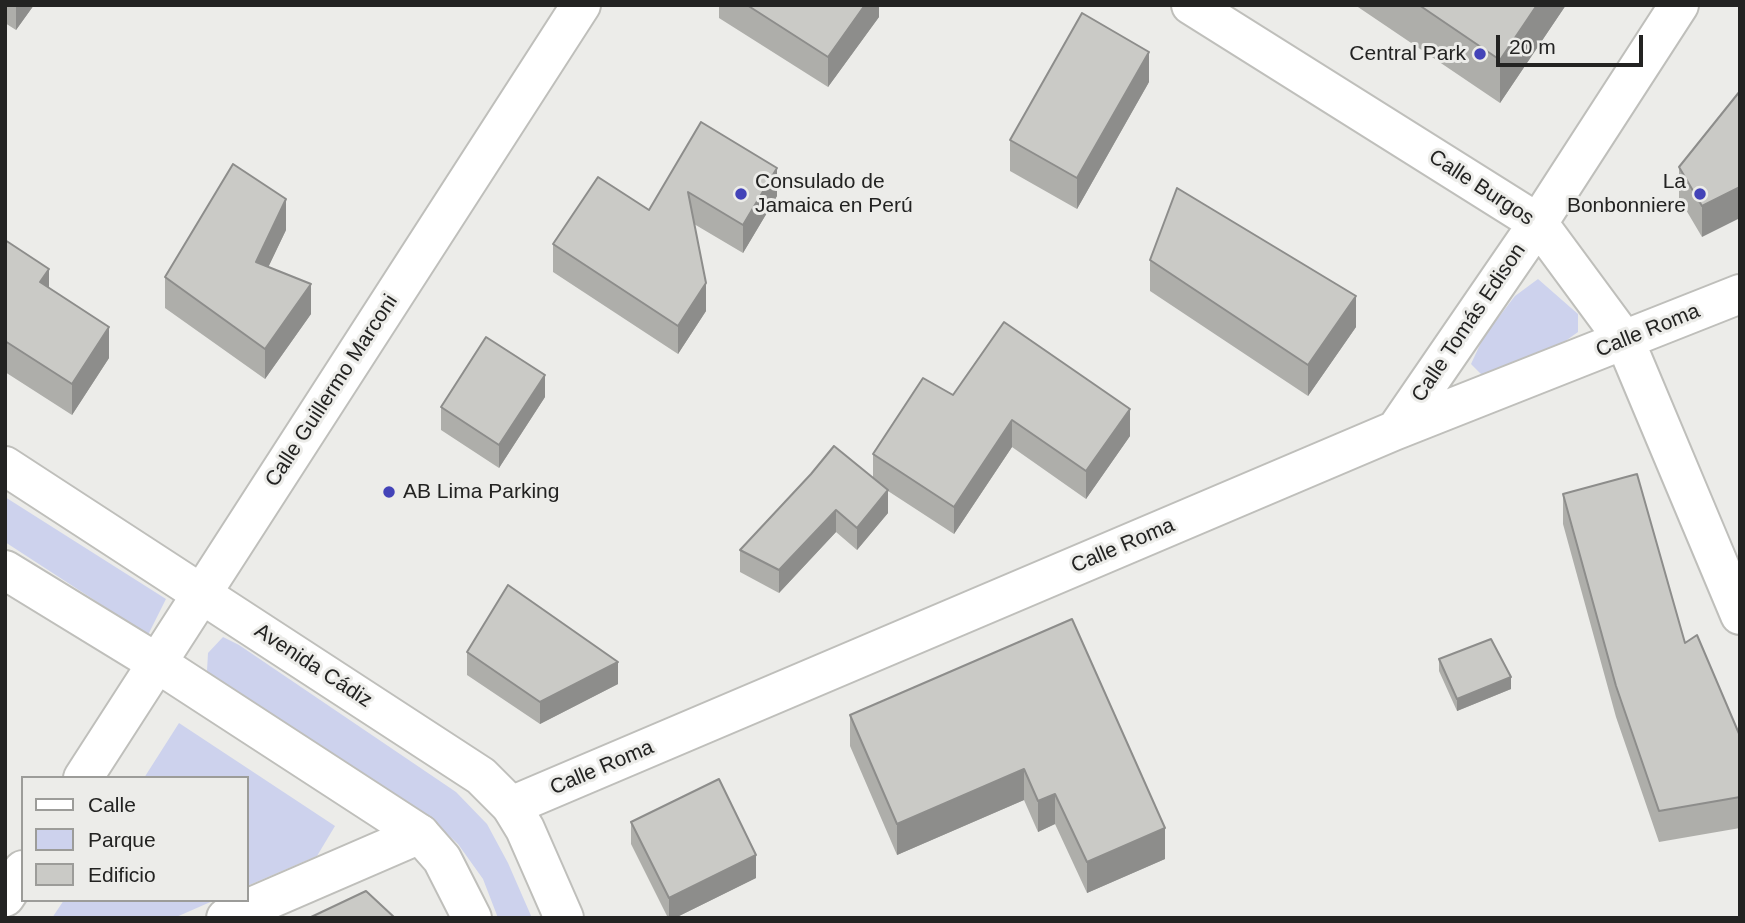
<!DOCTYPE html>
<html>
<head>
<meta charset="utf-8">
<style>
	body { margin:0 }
	#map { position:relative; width:1745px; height:923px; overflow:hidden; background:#ecece9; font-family:Arial,sans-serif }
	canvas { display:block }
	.frame { position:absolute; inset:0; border:7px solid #232322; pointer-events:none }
	.legend { position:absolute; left:21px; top:776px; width:228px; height:126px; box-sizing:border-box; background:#ecece9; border:2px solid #9c9c99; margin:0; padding:9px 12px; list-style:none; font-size:21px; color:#232322 }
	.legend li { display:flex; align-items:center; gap:14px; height:35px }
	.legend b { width:35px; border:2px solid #9c9c99 }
	.scale { position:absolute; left:1496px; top:35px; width:147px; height:32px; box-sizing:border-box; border:4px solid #232322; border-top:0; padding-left:9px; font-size:21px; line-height:24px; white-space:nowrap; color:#232322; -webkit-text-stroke:5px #ecece9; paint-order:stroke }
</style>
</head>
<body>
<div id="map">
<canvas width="1745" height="923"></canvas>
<div class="frame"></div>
<ul class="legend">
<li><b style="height:9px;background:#fff"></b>Calle</li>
<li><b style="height:19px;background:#cdd2ed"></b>Parque</li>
<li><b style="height:19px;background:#cacac6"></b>Edificio</li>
</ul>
<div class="scale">20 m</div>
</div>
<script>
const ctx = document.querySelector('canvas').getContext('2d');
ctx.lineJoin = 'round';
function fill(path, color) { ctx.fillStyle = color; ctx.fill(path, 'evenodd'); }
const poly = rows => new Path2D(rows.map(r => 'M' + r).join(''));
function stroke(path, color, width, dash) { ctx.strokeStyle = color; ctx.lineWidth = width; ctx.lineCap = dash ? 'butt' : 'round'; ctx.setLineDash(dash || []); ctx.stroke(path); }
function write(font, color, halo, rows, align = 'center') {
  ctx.font = font + ' Arial,sans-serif'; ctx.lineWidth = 6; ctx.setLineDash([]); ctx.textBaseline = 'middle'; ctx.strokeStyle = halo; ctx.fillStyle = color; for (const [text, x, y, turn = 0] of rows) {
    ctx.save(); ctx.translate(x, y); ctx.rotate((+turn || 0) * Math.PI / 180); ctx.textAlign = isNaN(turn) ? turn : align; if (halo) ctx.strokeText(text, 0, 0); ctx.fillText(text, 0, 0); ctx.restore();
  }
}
fill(poly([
	[1538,279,1578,314,1578,332,1557,347,1486,379,1471,364,1484,336,1515,296],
	[5,497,166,599,148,635,5,542],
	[223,637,239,645,456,792,487,824,508,863,532,918,498,918,483,879,458,844,427,815,222,687,207,671,208,653],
	[179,723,335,826,317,856,247,886,247,778,144,778],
	[64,900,215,900,174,918,52,918]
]), '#cdd2ed');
const street = poly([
	[1191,5,1538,223,1625,341,1740,615],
	[1396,430,1538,223,1679,5],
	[83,778,581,5],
	[511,806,1396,430,1740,294],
	[5,897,23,870],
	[226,918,420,834]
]);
const secondary = poly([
	[5,466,481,776,511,806,525,829,564,918],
	[5,570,157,663,420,834,442,859,472,918]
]);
stroke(street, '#bfbfbb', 42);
stroke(secondary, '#bfbfbb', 42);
stroke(street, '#fff', 38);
stroke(secondary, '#fff', 38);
fill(poly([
	[5,5,34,5,16,30,5,23],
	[719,5,879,5,879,17,828,87,719,18],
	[1355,5,1566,5,1500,103],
	[1149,82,1077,209,1010,171,1010,140],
	[1740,91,1702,237,1679,198,1679,167],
	[701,122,777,196,743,253,694,224,706,311,678,354,553,272,553,244,649,210],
	[286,230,268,267,311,314,265,379,165,308,165,277],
	[5,240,49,288,109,358,72,415,5,372],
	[1150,260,1356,327,1308,396,1150,291],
	[953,395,1130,436,1086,499,1012,447,954,534,888,491,888,513,857,550,836,532,779,593,740,572,740,550,873,478,873,454],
	[545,397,499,468,441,430,441,407],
	[1563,494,1685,643,1740,736,1740,828,1659,842,1616,717,1563,524],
	[1072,619,1165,859,1087,893,1055,824,1038,832,1024,800,897,855,850,746,850,715],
	[467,652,618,684,540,724,467,675],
	[1439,659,1511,689,1457,711,1439,671],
	[631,822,756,878,675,918,668,918,631,844]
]), '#aeaeaa');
fill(poly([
	[16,5,34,5,16,30],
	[865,5,879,5,879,17,828,87,828,57],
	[1537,5,1566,5,1500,103,1500,60],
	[1149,52,1149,82,1077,209,1077,178],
	[777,168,777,196,743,253,743,225],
	[1740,187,1740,218,1702,237,1702,206],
	[286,199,286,230,256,293,256,262],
	[49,269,49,299,40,282],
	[706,283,706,311,678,354,678,326],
	[311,284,311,314,265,379,265,349],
	[1356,296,1356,327,1308,396,1308,365],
	[109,327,109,358,72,415,72,384],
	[545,375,545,397,499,468,499,445],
	[1130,409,1130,436,1086,499,1086,471],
	[1012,420,1012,447,954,534,954,507],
	[888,490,888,513,857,550,857,528],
	[836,510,836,532,779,593,779,570],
	[618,662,618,684,540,724,540,702],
	[1511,677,1511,689,1457,711,1457,699],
	[1024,769,1024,800,897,855,897,824],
	[1055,794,1055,824,1038,832,1038,801],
	[1165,828,1165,859,1087,893,1087,862],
	[756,855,756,878,675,918,669,918,669,898]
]), '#8d8d8b');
const building = poly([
	[747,5,865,5,828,57,747,5],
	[1419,5,1537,5,1500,60,1419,5],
	[1082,13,1149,52,1077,178,1010,140,1082,13],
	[1740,91,1740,187,1702,206,1679,167,1740,91],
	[701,122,777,168,743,225,688,192,706,283,678,326,553,244,598,177,649,210,701,122],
	[233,164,286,199,256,262,311,284,265,349,165,277,233,164],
	[1177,188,1356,296,1308,365,1150,260,1177,188],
	[5,240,49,269,40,282,109,327,72,384,5,341,5,240],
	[1004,322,1130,409,1086,471,1012,420,954,507,873,454,923,378,953,395,1004,322],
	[486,337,545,375,499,445,441,407,486,337],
	[834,446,888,490,857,528,836,510,779,570,740,550,811,474,834,446],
	[1637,474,1685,643,1697,635,1740,736,1740,797,1659,811,1616,686,1563,494,1637,474],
	[508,585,618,662,540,702,467,652,508,585],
	[1072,619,1165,828,1087,862,1055,794,1038,801,1024,769,897,824,850,715,1072,619],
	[1491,639,1511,677,1457,699,1439,659,1491,639],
	[719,779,756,855,669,898,631,822,719,779],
	[366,891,395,918,309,918,366,891]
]);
fill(building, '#cacac6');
stroke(building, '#8d8d8b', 2);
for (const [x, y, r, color] of [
	[1480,54,7,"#4343b8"],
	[741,194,7,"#4343b8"],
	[1700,194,7,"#4343b8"],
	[389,492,7,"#4343b8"]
]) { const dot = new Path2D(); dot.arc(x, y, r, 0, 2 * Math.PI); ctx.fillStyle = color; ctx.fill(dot); stroke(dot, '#ecece9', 2.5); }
write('21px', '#232322', '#ecece9', [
	["Central Park",1466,54],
	["Consulado de",755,182,"left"],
	["Jamaica en Perú",755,206,"left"],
	["La",1686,182],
	["Bonbonniere",1686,206],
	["AB Lima Parking",403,492,"left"]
], 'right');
write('21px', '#232322', '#ecece9', [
	["Calle Burgos",1481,188,33],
	["Calle Tomás Edison",1469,323,-56],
	["Calle Roma",1648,331,-22],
	["Calle Guillermo Marconi",332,391,-57],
	["Calle Roma",1123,546,-23],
	["Avenida Cádiz",313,666,33],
	["Calle Roma",602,768,-23]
]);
</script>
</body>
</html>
